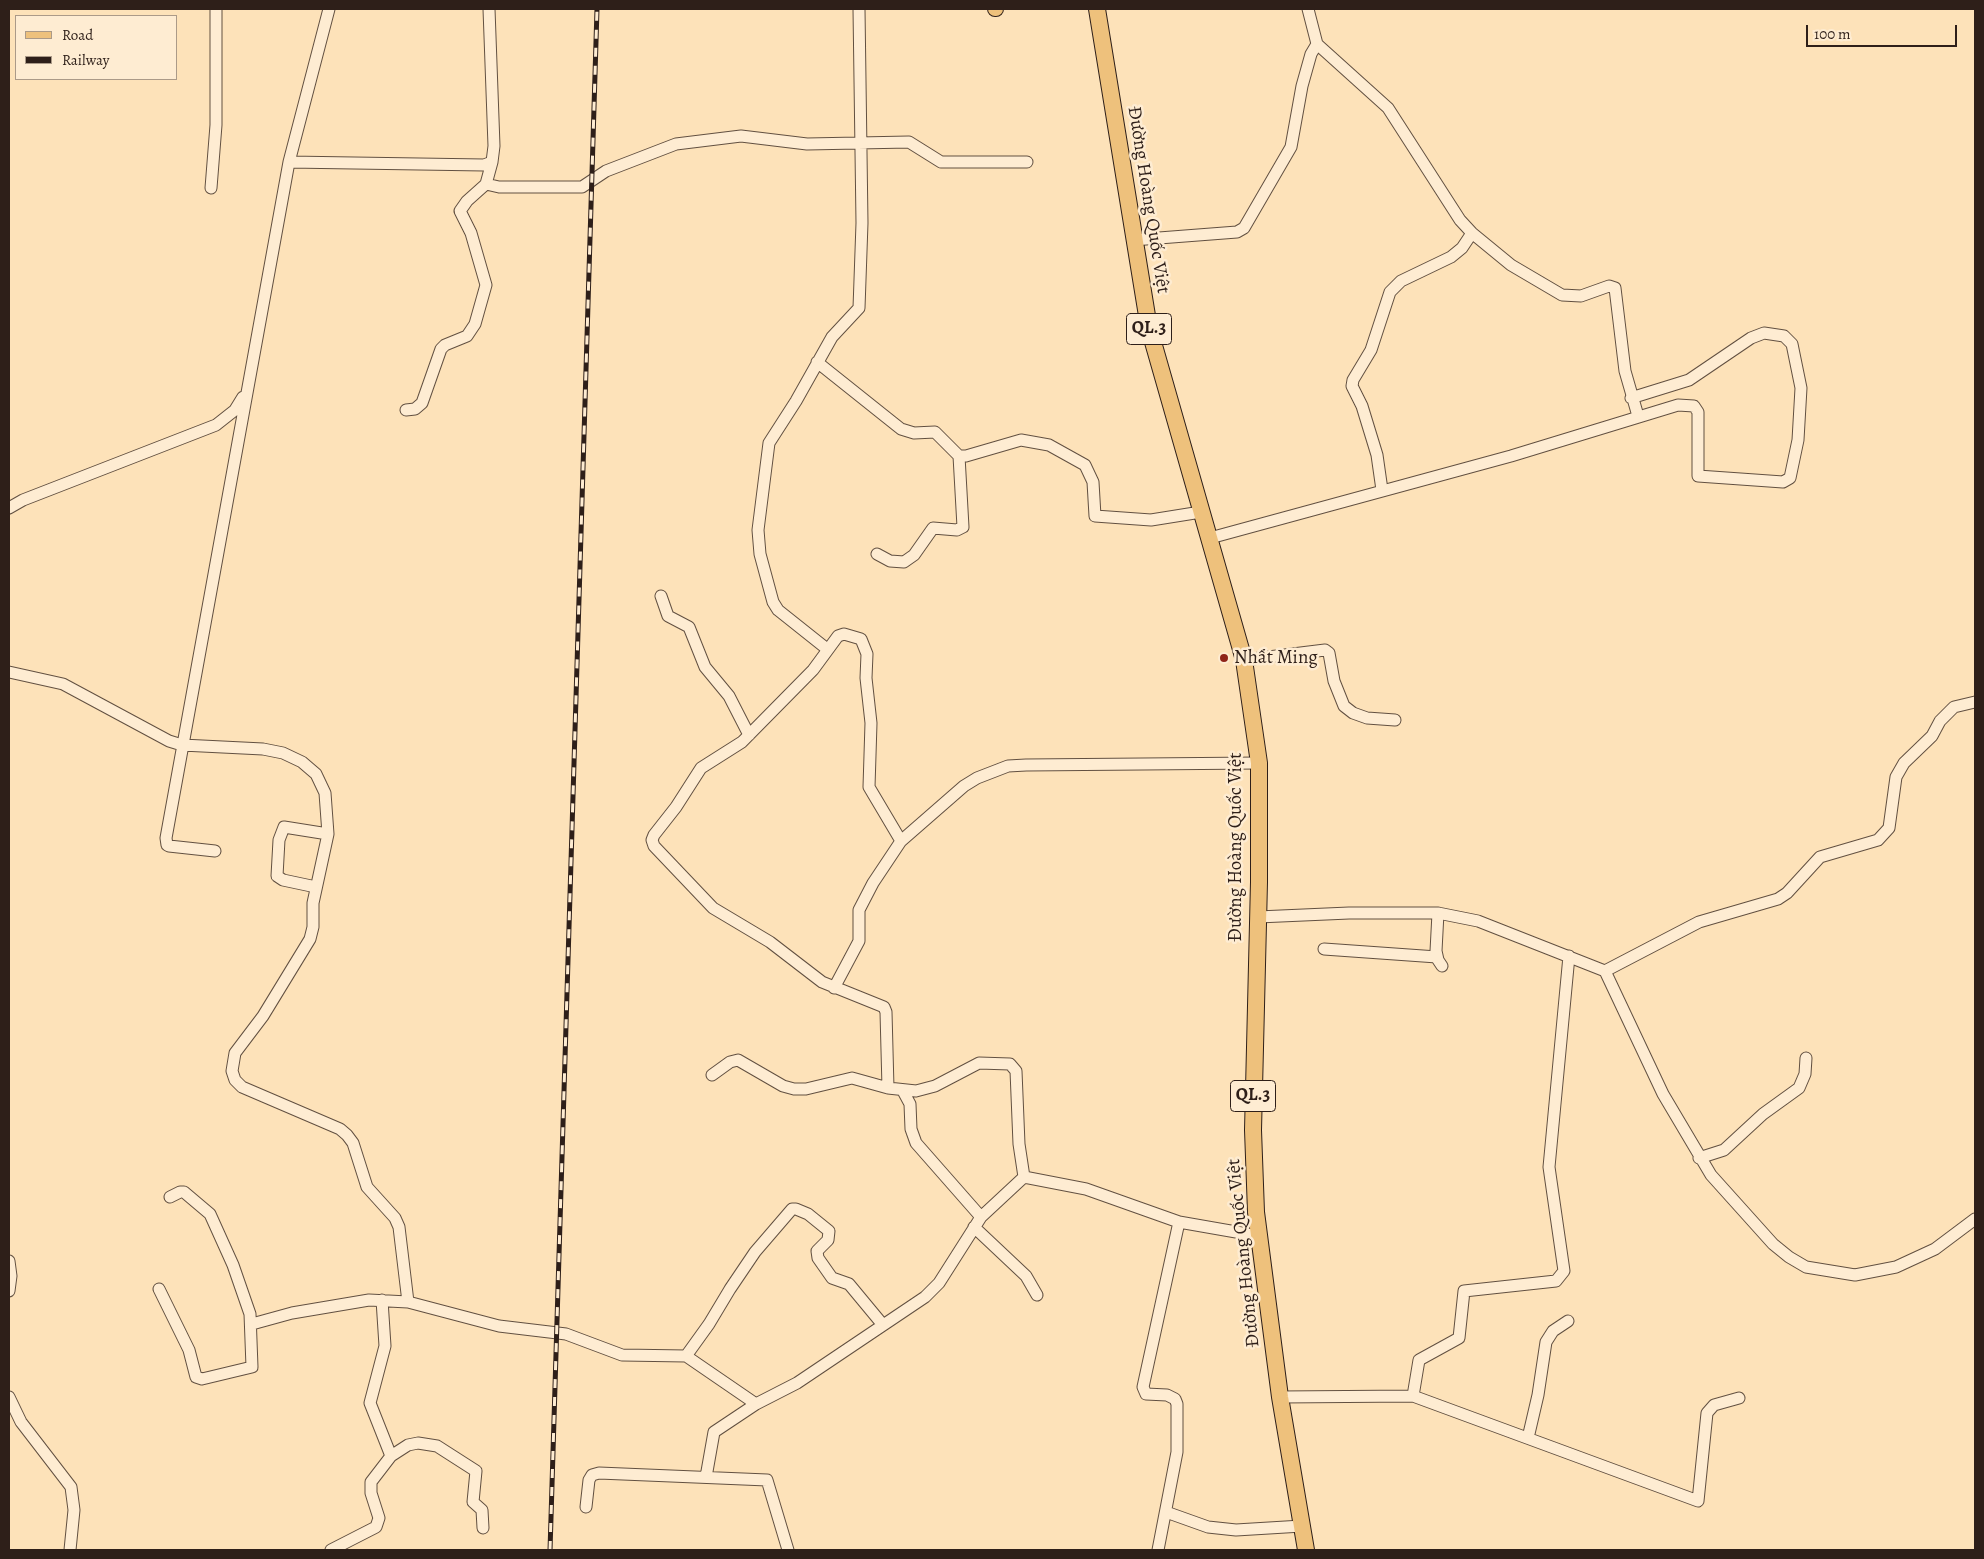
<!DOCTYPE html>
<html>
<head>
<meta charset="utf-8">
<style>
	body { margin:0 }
	#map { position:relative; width:1984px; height:1559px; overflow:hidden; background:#fde2b9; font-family:Alegreya,serif }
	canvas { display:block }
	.frame { position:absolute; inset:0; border:10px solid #2e1f19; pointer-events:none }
	.legend { position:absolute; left:15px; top:15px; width:162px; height:65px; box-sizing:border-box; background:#feecd2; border:1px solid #ab9a88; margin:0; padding:6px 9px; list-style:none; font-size:15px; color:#2e1f19 }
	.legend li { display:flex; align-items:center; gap:10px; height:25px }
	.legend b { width:25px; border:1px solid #ab9a88 }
	.scale { position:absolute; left:1806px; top:25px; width:151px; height:22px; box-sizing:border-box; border:2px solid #2e1f19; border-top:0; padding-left:6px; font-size:15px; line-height:18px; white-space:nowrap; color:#2e1f19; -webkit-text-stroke:4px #feecd2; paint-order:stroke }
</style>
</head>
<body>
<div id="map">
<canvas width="1984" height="1559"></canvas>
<div class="frame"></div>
<ul class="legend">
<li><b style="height:6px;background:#eec17c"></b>Road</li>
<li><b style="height:6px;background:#2e1f19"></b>Railway</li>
</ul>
<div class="scale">100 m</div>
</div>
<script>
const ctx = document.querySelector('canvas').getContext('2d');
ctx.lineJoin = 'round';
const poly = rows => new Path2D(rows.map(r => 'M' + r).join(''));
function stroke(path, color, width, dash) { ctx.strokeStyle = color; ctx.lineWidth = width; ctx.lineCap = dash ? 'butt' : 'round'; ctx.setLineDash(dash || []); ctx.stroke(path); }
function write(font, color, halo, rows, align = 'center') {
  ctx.font = font + ' Alegreya,serif'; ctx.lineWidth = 5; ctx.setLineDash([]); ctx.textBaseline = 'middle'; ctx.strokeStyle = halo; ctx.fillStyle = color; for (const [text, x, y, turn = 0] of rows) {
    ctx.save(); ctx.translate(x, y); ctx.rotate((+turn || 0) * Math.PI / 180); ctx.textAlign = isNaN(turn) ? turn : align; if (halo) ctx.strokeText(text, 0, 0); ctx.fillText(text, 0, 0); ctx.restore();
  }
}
const minor = poly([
	[1317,44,1388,108,1460,220,1472,233,1511,265,1562,295,1581,296,1609,286,1615,288,1625,371,1638,416],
	[289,162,484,165,492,162,494,146,489,9],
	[486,184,499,187,582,187,606,171,676,144,741,136,807,144,909,142,941,162,1027,162],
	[211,188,216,125,216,9],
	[1133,240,1237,232,1244,228,1291,147,1302,86,1311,54,1317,44,1308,9],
	[817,362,901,429,914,433,935,432,959,456,966,456,1021,440,1049,445,1085,465,1093,482,1095,516,1151,520,1201,512],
	[406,410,415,409,422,403,441,349,445,345,467,336,475,324,486,285,471,233,460,211,467,201,486,184,492,162],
	[1382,490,1377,455,1362,406,1352,386,1353,380,1371,350,1390,292,1401,281,1451,257,1462,248,1472,233],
	[9,508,23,500,216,425,235,410,243,397],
	[1210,538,1511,456,1678,405,1694,406,1698,412,1698,476,1783,482,1790,478,1798,440,1801,388,1792,344,1784,336,1764,333,1751,338,1689,380,1631,398],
	[877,554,890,561,904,562,914,555,933,528,957,530,963,527,959,456],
	[661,596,668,616,689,627,705,667,729,696,749,735],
	[827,649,778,610,773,602,760,554,758,530,769,443,796,401,832,337,859,308,862,223,859,9],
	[1244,660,1325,650,1329,653,1334,681,1344,706,1353,713,1367,718,1395,720],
	[9,672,63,684,169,741,182,745,263,749,283,753,302,762,316,774,325,793,328,834,313,903,313,927,310,939,263,1016,235,1053,232,1071,235,1080,242,1087,340,1129,347,1135,353,1143,367,1187,395,1218,399,1227,408,1302],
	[215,851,169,846,167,845,166,838,289,162,329,9],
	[316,887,283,880,277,876,279,840,284,827,328,834],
	[1438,913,1436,951,1438,960,1442,966],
	[1258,917,1349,913,1438,913,1478,921,1605,971,1663,1094,1711,1175,1773,1244,1789,1257,1806,1267,1855,1275,1896,1267,1935,1249,1975,1219],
	[1324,949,1437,957],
	[1605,971,1699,922,1778,899,1787,893,1820,857,1878,840,1889,828,1896,777,1904,763,1932,736,1940,721,1954,707,1975,702],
	[834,988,859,941,859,910,873,883,901,841,964,786,977,778,1008,766,1026,765,1259,763],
	[712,1075,730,1062,738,1060,783,1086,794,1089,806,1089,852,1078,888,1088,916,1091,935,1086,979,1063,1010,1064,1016,1071,1019,1144,1024,1177],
	[888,1088,886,1012,884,1007,822,982,770,942,713,908,654,846,652,840,654,835,676,807,701,768,742,742,813,670,838,636,844,634,861,639,867,654,866,678,871,723,869,787,901,841],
	[903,1091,910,1104,911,1129,916,1143,981,1217],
	[1699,1158,1724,1150,1763,1114,1799,1088,1805,1074,1806,1058],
	[1024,1177,1086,1189,1179,1222,1259,1236],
	[974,1227,1026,1276,1037,1295],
	[9,1261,11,1276,9,1291],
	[159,1289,189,1350,196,1377,202,1379,252,1367,250,1314,233,1265,210,1214,184,1192,180,1192,170,1197],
	[382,1300,385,1346,370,1403,391,1456],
	[252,1324,292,1313,369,1300,408,1302,499,1326,566,1334,622,1355,686,1356,756,1404],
	[686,1356,709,1324,730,1289,755,1252,792,1209,796,1209,808,1214,829,1231,828,1240,817,1251,818,1258,832,1278,849,1284,883,1325],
	[1413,1396,1419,1360,1459,1338,1464,1291,1556,1281,1564,1271,1549,1167,1569,956],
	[9,1397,21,1422,71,1487,74,1510,70,1550],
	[1280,1397,1413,1396,1698,1501,1707,1413,1714,1405,1739,1398],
	[1528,1438,1538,1395,1546,1342,1553,1331,1568,1321],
	[706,1477,714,1432,756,1404,797,1383,925,1297,939,1283,981,1217,1024,1177],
	[586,1507,589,1480,592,1475,599,1473,767,1480,788,1550],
	[1166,1512,1208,1527,1236,1530,1302,1526],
	[331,1550,376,1527,379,1518,371,1493,371,1482,391,1456,408,1445,418,1443,437,1446,476,1471,473,1502,482,1510,483,1528],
	[1158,1550,1177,1452,1177,1404,1175,1399,1167,1395,1146,1394,1143,1387,1179,1222]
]);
const major = poly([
	[995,9,996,9]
]);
const highway = poly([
	[1097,9,1149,328,1244,660,1259,763,1259,882,1253,1130,1256,1212,1280,1397,1306,1550]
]);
stroke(minor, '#625041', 13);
stroke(major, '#2e1f19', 16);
stroke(highway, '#2e1f19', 18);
stroke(minor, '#feecd2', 11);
stroke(major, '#eec17c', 14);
stroke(highway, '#eec17c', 16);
const rail = poly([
	[550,1550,597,9]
]);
stroke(rail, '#2e1f19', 5);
stroke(rail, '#feecd2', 3, [9]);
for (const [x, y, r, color] of [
	[1224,658,5,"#8f2418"]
]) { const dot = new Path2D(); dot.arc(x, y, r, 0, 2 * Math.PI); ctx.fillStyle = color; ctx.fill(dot); stroke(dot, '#feecd2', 2); }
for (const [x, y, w] of [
	[1149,329,45],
	[1253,1096,45]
]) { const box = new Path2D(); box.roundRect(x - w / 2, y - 15.5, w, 31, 4); ctx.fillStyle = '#feecd2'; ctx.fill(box); stroke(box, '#2e1f19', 1); }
write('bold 18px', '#2e1f19', null, [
	["QL.3",1149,329],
	["QL.3",1253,1096]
]);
write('19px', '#2e1f19', '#feecd2', [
	["Đường Hoàng Quốc Việt",1148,200,81],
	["Đường Hoàng Quốc Việt",1236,847,-90],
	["Đường Hoàng Quốc Việt",1244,1253,-96]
]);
write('19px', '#2e1f19', '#feecd2', [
	["Nhẩt Ming",1234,658]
], 'left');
</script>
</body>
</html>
